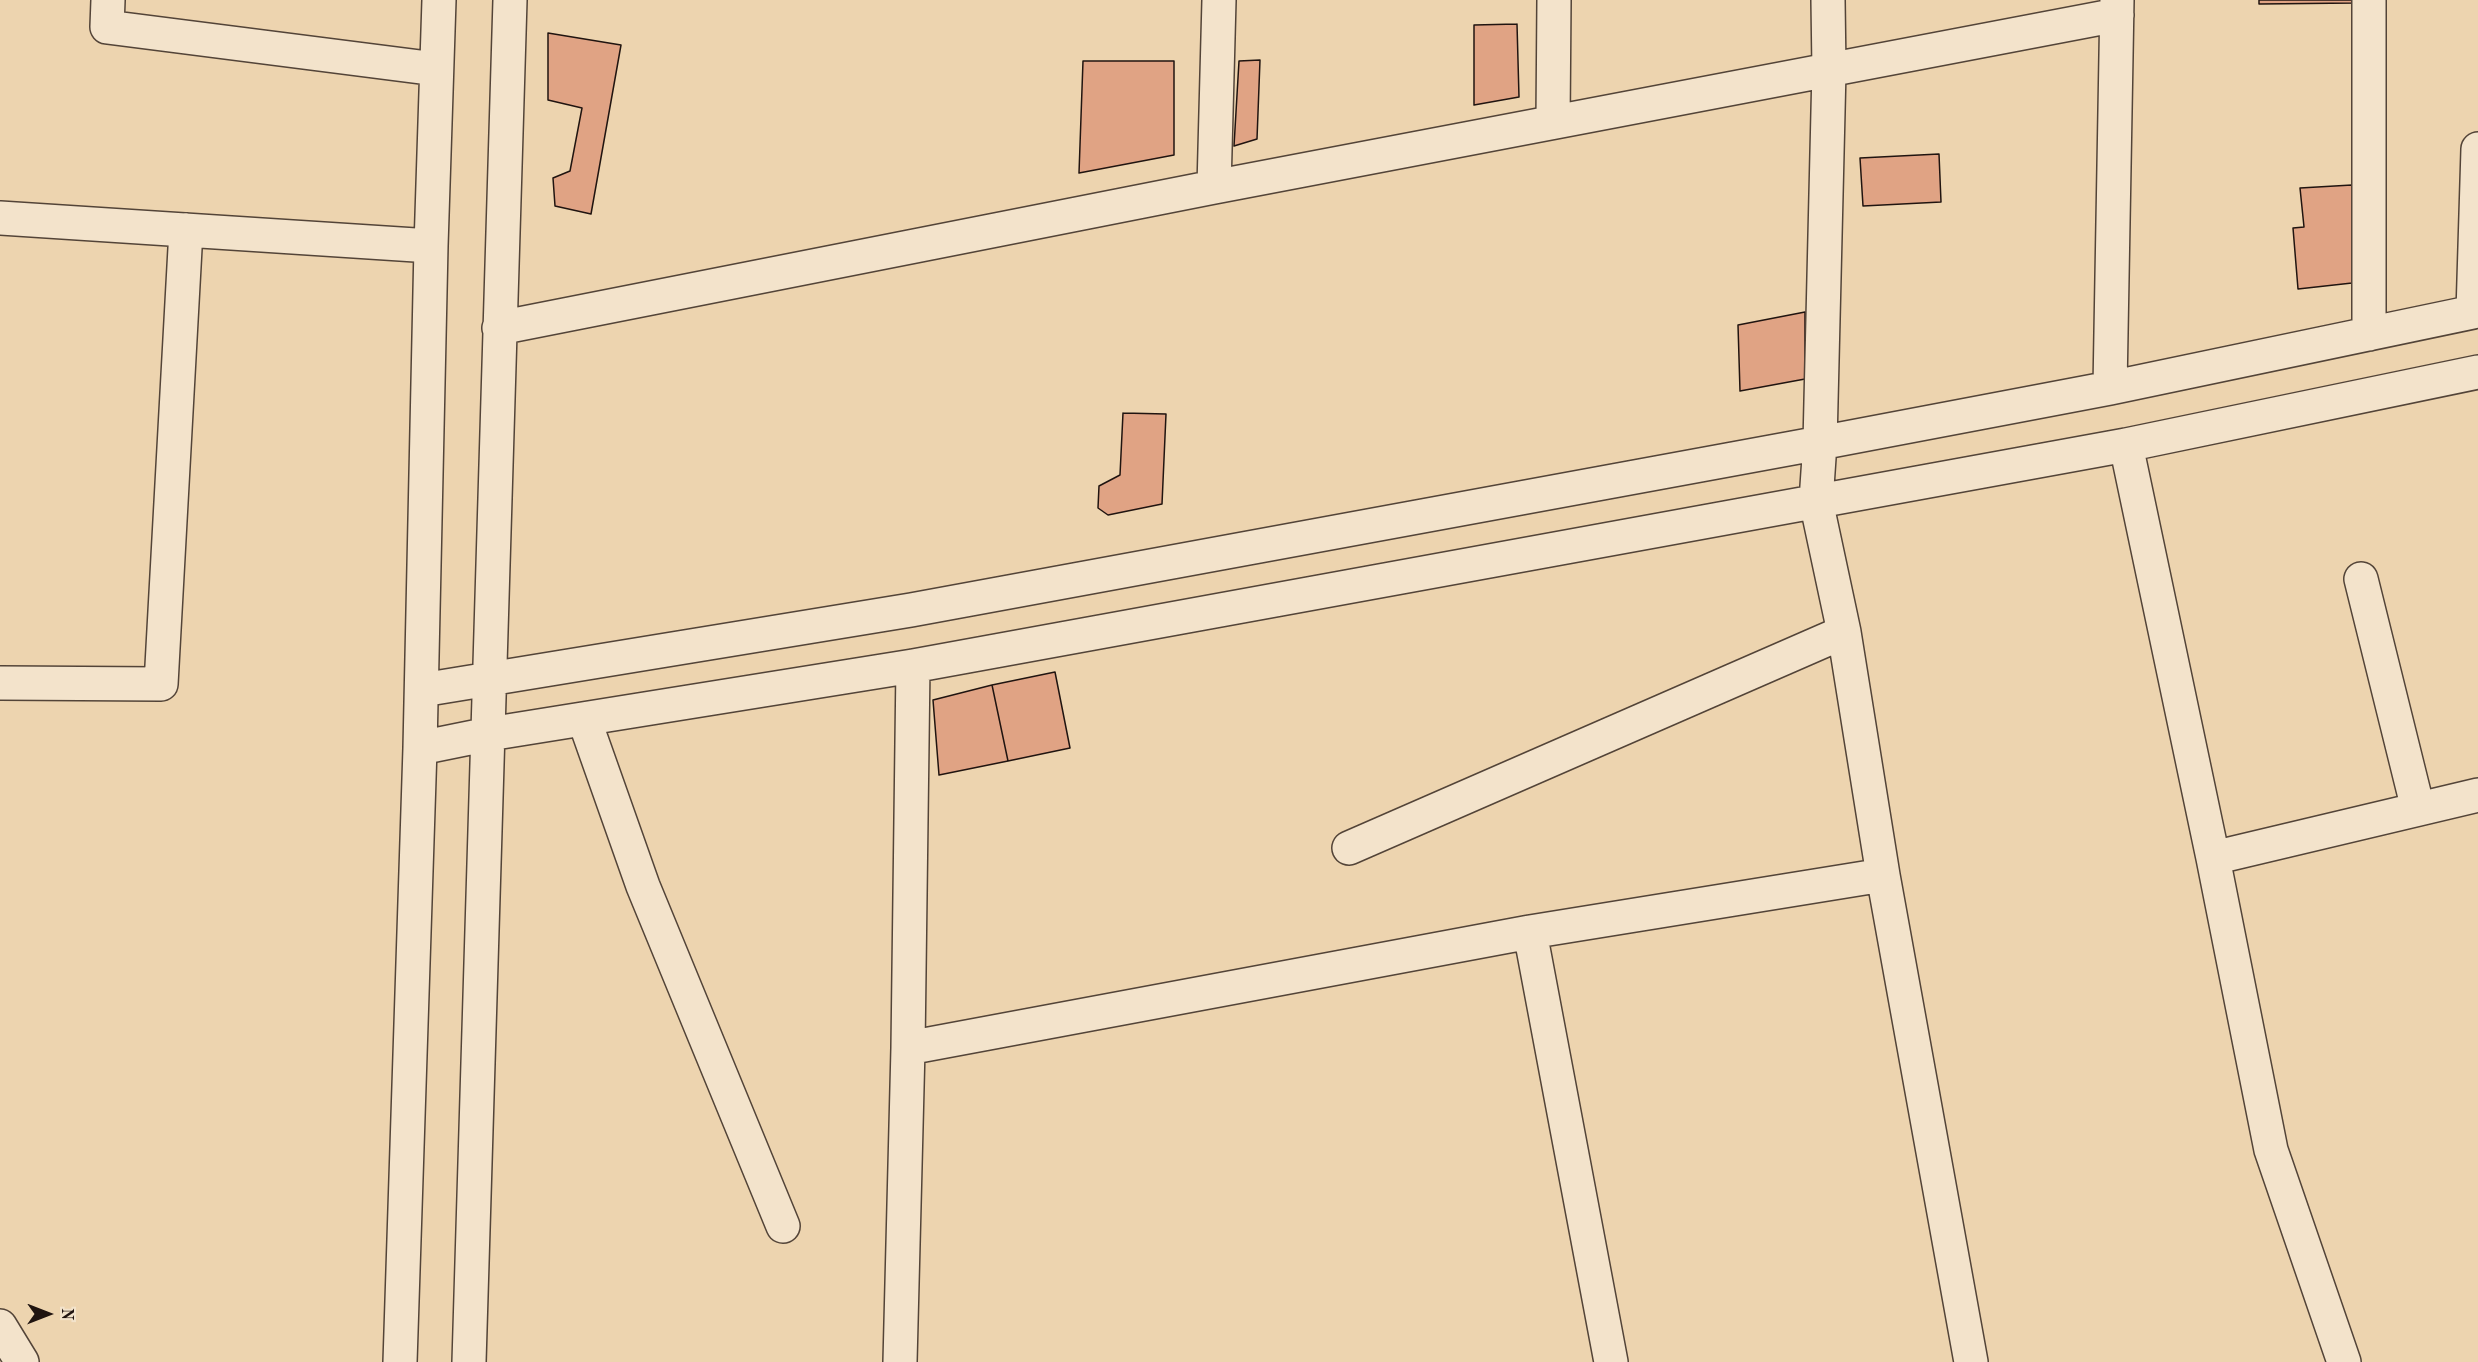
<!DOCTYPE html>
<html>
<head>
<meta charset="utf-8">
<style>
	body { margin:0 }
	#map { position:relative; width:2478px; height:1362px; overflow:hidden; background:#edd4af; font-family:"Old Standard TT",serif }
	canvas { display:block }
	.north { position:absolute; left:18px; top:1284px; width:60px; height:60px; -webkit-text-stroke:4px #f3e3cb; paint-order:stroke; rotate:90deg; font-size:16px; font-weight:700; line-height:24px; text-align:center; color:#201410 }
	.north::after { content:''; display:block; margin:auto; width:21px; height:27px; background:#201410; clip-path:polygon(50% 0,100% 100%,50% 72%,0 100%) }
</style>
</head>
<body>
<div id="map">
<canvas width="2478" height="1362"></canvas>
<div class="north">N</div>
</div>
<script>
const ctx = document.querySelector('canvas').getContext('2d');
ctx.lineJoin = 'round';
function fill(path, color) { ctx.fillStyle = color; ctx.fill(path, 'evenodd'); }
const poly = rows => new Path2D(rows.map(r => 'M' + r).join(''));
function stroke(path, color, width, dash) { ctx.strokeStyle = color; ctx.lineWidth = width; ctx.lineCap = dash ? 'butt' : 'round'; ctx.setLineDash(dash || []); ctx.stroke(path); }
const building = poly([
	[2259,0,2355,0,2355,3,2259,4,2259,0],
	[1517,24,1519,97,1474,105,1474,25,1517,24],
	[548,33,621,45,591,214,555,206,553,178,570,171,582,108,548,100,548,33],
	[1260,60,1257,139,1234,146,1239,61,1260,60],
	[1083,61,1174,61,1174,155,1079,173,1083,61],
	[1939,154,1941,202,1863,206,1860,158,1939,154],
	[2352,185,2352,283,2298,289,2293,228,2304,227,2300,188,2352,185],
	[1805,312,1805,379,1740,391,1738,325,1805,312],
	[1123,413,1166,414,1162,504,1108,515,1098,508,1099,486,1120,475,1123,413],
	[1055,672,1070,748,1008,761,992,685,1055,672],
	[992,685,1008,761,939,775,933,700,992,685]
]);
fill(building, '#e0a384');
stroke(building, '#201410', 1.5);
const minor = poly([
	[108,0,107,27,436,69],
	[1828,0,1829,70,1820,443,1816,501,1844,632,1883,875,1971,1362],
	[2369,0,2369,334],
	[1553,122,1554,0],
	[1214,187,1219,0],
	[0,218,431,246],
	[2473,312,2478,149],
	[499,328,1214,187,2117,15],
	[2110,388,2117,0],
	[2126,445,2213,858,2271,1150,2344,1362],
	[2361,579,2418,809],
	[0,683,161,684,186,230],
	[422,690,911,610,1820,443,2110,388,2478,311],
	[584,719,643,886,783,1226],
	[420,748,489,734,913,666,2126,445,2478,372],
	[1349,848,1844,632],
	[2213,858,2478,795],
	[1530,932,1611,1362],
	[908,1048,1530,932,1883,875],
	[0,1326,22,1362],
	[400,1362,420,748,431,246,439,0],
	[469,1362,510,0],
	[900,1362,908,1048,913,666]
]);
stroke(minor, '#534438', 36);
stroke(minor, '#f3e3cb', 33);
</script>
</body>
</html>
